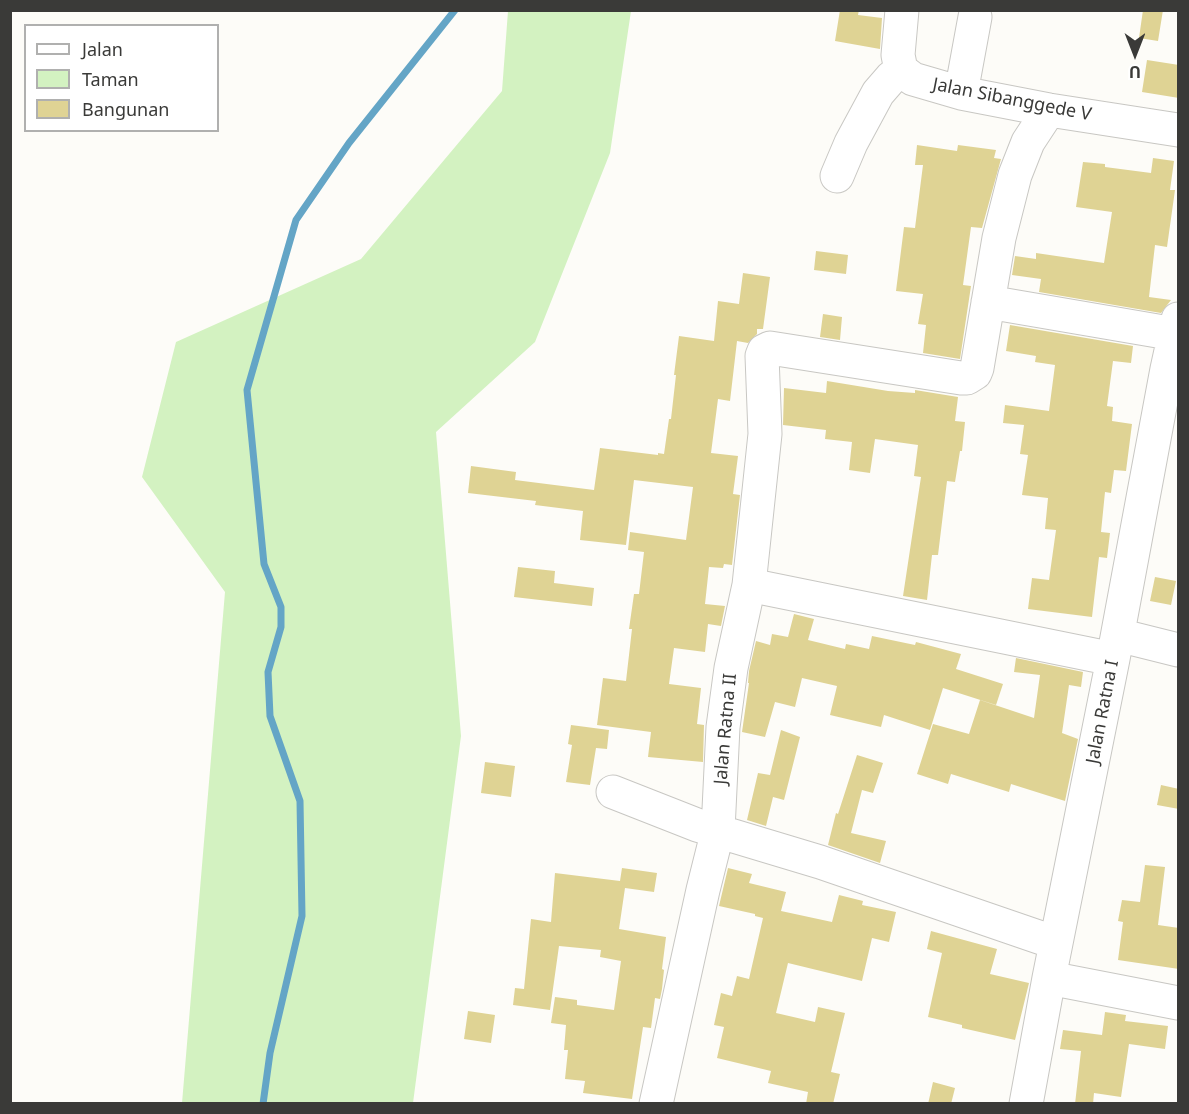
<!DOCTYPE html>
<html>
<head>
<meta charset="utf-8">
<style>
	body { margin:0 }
	#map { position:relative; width:1189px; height:1114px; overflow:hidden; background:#fdfcf8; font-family:"Noto Sans",sans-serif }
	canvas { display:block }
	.frame { position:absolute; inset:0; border:12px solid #3a3a38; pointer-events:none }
	.legend { position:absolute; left:24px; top:24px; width:195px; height:108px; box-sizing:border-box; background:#fff; border:2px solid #b0b0af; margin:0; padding:8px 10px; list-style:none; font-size:18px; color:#3a3a38 }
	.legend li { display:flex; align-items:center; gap:12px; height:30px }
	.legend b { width:30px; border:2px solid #b0b0af }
	.north { position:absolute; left:1105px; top:24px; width:60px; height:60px; -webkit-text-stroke:4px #fff; paint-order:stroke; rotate:180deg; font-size:16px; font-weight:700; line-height:24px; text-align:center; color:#3a3a38 }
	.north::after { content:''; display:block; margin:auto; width:21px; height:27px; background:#3a3a38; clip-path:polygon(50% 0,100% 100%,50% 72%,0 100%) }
</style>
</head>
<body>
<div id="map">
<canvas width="1189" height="1114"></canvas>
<div class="frame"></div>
<ul class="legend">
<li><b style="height:8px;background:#fff"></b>Jalan</li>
<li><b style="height:16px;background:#d3f2c1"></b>Taman</li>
<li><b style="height:16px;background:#dfd394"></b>Bangunan</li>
</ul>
<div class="north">U</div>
</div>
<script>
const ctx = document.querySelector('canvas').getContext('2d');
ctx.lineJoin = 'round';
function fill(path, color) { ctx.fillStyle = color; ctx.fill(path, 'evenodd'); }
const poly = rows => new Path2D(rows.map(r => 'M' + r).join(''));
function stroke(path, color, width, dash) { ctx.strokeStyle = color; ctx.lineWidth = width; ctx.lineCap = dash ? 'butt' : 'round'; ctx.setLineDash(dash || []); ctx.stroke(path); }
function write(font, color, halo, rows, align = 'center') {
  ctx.font = font + ' "Noto Sans",sans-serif'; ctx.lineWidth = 4.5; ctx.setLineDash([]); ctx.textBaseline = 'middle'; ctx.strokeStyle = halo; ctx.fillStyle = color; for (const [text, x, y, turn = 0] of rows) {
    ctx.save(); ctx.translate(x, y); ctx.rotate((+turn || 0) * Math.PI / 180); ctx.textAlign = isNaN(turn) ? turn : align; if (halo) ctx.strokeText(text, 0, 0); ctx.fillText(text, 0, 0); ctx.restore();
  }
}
fill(poly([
	[508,11,631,11,610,153,535,342,436,432,461,736,413,1103,182,1103,225,592,142,477,176,342,361,259,502,91]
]), '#d3f2c1');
stroke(poly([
	[263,1104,270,1053,302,916,300,801,270,716,268,672,281,627,281,607,264,564,247,390,296,220,349,143,455,10]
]), '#64a5c6', 7);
fill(poly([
	[840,10,859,10,858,15,882,18,880,49,835,41],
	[1143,10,1163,10,1158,41,1139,38],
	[1147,60,1179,65,1179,98,1142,92],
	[917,145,957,151,958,145,996,150,994,158,1001,159,982,228,971,227,963,285,971,286,960,359,923,353,926,325,918,324,923,294,896,291,904,227,915,228,923,165,915,165],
	[1153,158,1174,161,1170,190,1175,190,1167,247,1155,245,1149,297,1171,300,1161,313,1039,292,1041,279,1012,275,1015,256,1036,259,1036,253,1104,263,1112,212,1076,207,1083,162,1105,164,1105,167,1151,173],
	[816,251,848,255,846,274,814,270],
	[743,273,770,277,763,329,757,329,757,334,748,343,737,341,730,401,718,399,711,453,738,456,733,494,740,495,732,565,724,564,723,568,709,567,705,604,725,606,721,626,708,624,705,652,674,648,669,684,701,688,697,724,704,725,703,762,648,757,651,732,597,725,603,678,626,681,632,629,629,629,634,594,639,594,644,552,628,550,630,532,686,540,693,487,634,480,626,545,580,540,583,511,535,505,536,501,468,493,471,466,516,472,515,480,594,490,600,448,658,455,658,453,664,454,669,419,671,419,676,375,674,375,679,336,714,341,718,301,739,304],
	[823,314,842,317,840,340,820,337],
	[1010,325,1133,346,1131,363,1113,361,1107,406,1113,407,1112,421,1132,424,1126,471,1114,470,1111,493,1105,492,1101,532,1110,533,1107,558,1099,557,1092,617,1028,609,1032,578,1049,580,1056,530,1045,529,1048,498,1022,495,1028,455,1020,454,1024,425,1003,423,1005,405,1049,411,1055,365,1035,362,1036,356,1006,351],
	[827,381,888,391,915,393,915,390,958,397,955,421,965,422,962,451,960,451,955,482,947,481,938,555,932,555,927,600,903,596,921,477,914,476,918,445,875,439,870,473,849,470,852,442,825,439,826,430,783,425,784,388,826,393],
	[518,567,555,571,554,583,594,588,592,606,514,597],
	[1155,577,1176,581,1171,605,1150,601],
	[794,614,814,619,808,640,845,649,846,644,869,649,872,636,915,645,916,642,961,654,956,669,1003,684,996,705,943,688,930,730,884,715,881,727,830,715,837,686,802,678,795,707,775,702,765,737,742,732,749,683,748,683,749,671,756,641,770,645,772,634,788,637],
	[1016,658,1083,672,1081,687,1069,685,1062,733,1078,739,1065,801,1011,784,1009,792,951,774,948,784,917,774,933,724,969,734,980,700,1034,718,1040,675,1014,672],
	[571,725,609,730,607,749,596,748,590,785,566,782,572,745,568,744],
	[781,730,800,737,784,800,773,797,766,826,747,820,758,773,770,775],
	[857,755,883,763,873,793,862,790,851,833,886,841,880,863,828,845,836,813,838,814],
	[485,762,515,766,511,797,481,793],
	[1161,785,1179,789,1179,809,1157,805],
	[1145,865,1165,867,1158,925,1179,928,1179,969,1118,960,1123,922,1118,921,1122,900,1140,902],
	[622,868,657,873,654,892,625,888,619,929,666,937,662,969,664,970,662,989,660,999,655,998,651,1028,643,1027,632,1099,583,1093,585,1081,565,1079,568,1050,564,1050,566,1025,551,1023,555,997,577,1000,577,1005,614,1010,621,961,600,957,601,950,559,946,550,1010,513,1005,515,988,524,989,531,919,551,922,555,873,620,881],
	[728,868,752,874,749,883,786,892,781,911,832,922,839,895,863,901,862,905,896,912,889,942,872,938,862,981,788,963,776,1013,815,1022,818,1007,845,1013,831,1072,840,1074,833,1104,806,1104,808,1092,768,1083,771,1071,717,1058,724,1027,714,1025,721,993,732,996,737,976,749,979,763,918,755,916,755,914,719,906],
	[931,931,997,949,990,974,1029,983,1015,1040,962,1028,962,1025,928,1017,942,953,927,949],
	[468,1011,495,1015,491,1043,464,1039],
	[1105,1012,1126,1015,1125,1021,1168,1026,1165,1049,1129,1044,1121,1097,1094,1093,1093,1104,1075,1104,1081,1051,1060,1049,1063,1030,1102,1035],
	[933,1082,955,1088,951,1104,928,1104]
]), '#dfd394');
const minor = poly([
	[901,70,898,55,902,10],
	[961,93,975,17],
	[837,176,851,143,878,93,891,78,901,70,913,79,961,93,1049,110,1178,130],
	[988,302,1175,334],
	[749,585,1113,659],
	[1118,635,1178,650],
	[613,792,697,825,820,862,1056,943],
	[1049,978,1178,1003],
	[656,1104,703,890,718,830,723,727,731,668,749,585,765,434,762,356,764,351,770,348,961,378,967,378,975,373,977,368,999,238,1015,175,1028,142,1049,110],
	[1026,1104,1049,978,1113,659,1167,369,1178,319]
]);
stroke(minor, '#c8c7c3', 35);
stroke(minor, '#fff', 33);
write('18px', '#3a3a38', '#fff', [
	["Jalan Sibanggede V",1012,100,11],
	["Jalan Ratna I",1103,712,-79],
	["Jalan Ratna II",726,729,-85]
]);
</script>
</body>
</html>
